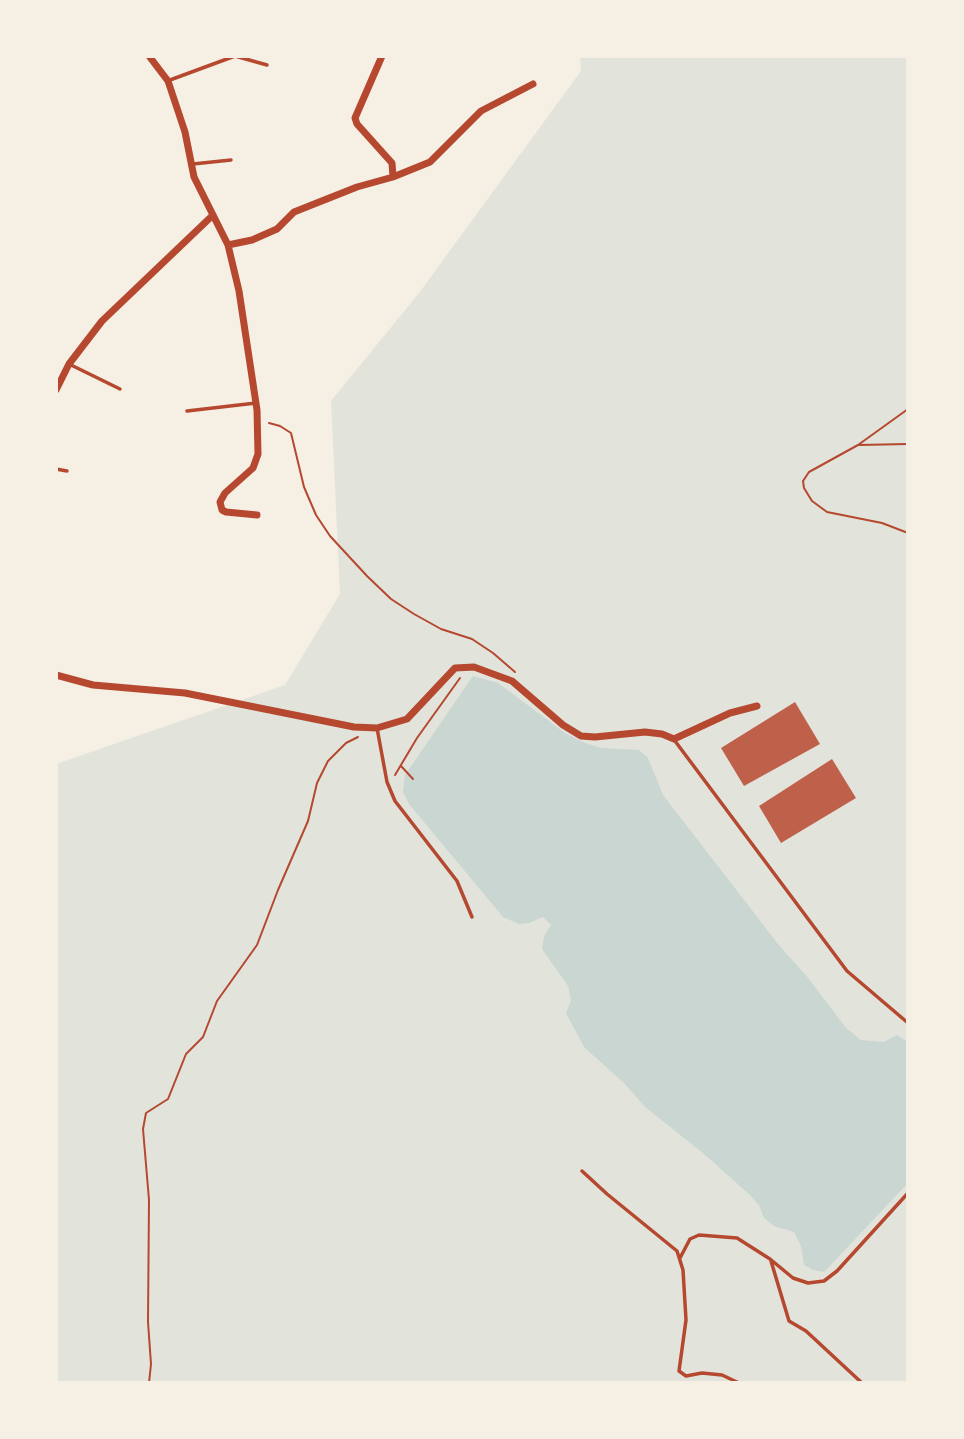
<!DOCTYPE html>
<html>
<head>
<meta charset="utf-8">
<style>
	body { margin:0 }
	#map { position:relative; width:964px; height:1439px; overflow:hidden; background:#f6efe4; font-family:"Roboto Serif",serif }
	canvas { display:block }
	.frame { position:absolute; inset:0; border:58px solid #f6efe4; pointer-events:none }
</style>
</head>
<body>
<div id="map">
<canvas width="964" height="1439"></canvas>
<div class="frame"></div>
</div>
<script>
const ctx = document.querySelector('canvas').getContext('2d');
ctx.lineJoin = 'round';
function fill(path, color) { ctx.fillStyle = color; ctx.fill(path, 'evenodd'); }
const poly = rows => new Path2D(rows.map(r => 'M' + r).join(''));
function stroke(path, color, width, dash) { ctx.strokeStyle = color; ctx.lineWidth = width; ctx.lineCap = dash ? 'butt' : 'round'; ctx.setLineDash(dash || []); ctx.stroke(path); }
fill(poly([
	[580,56,908,56,908,1383,56,1383,56,766,59,763,285,685,340,594,331,401,419,293,581,71]
]), '#e2e4dc');
fill(poly([
	[473,676,498,683,565,733,585,743,601,748,639,750,648,758,663,795,778,944,809,979,846,1028,861,1040,884,1042,897,1035,908,1042,908,1183,824,1272,813,1270,804,1265,801,1246,794,1232,774,1226,764,1218,759,1205,750,1195,703,1153,645,1107,624,1083,584,1047,566,1013,571,1001,568,986,542,949,544,936,551,925,543,917,529,923,519,924,503,917,409,804,403,792,405,775]
]), '#c9d6d2');
fill(poly([
	[795,702,820,744,744,786,721,748],
	[832,759,856,798,781,843,759,806]
]), '#bf614a');
stroke(poly([
	[908,409,858,445,809,472,803,481,804,488,812,501,827,512,882,523,908,533],
	[269,423,280,426,291,433,304,487,316,515,330,536,367,576,391,599,414,614,441,629,472,639,493,653,515,672],
	[859,445,908,444],
	[401,766,413,779],
	[395,775,417,738,460,678],
	[149,1383,151,1364,148,1322,149,1200,143,1129,146,1113,168,1099,186,1054,203,1037,217,1001,257,945,278,890,308,821,317,783,328,761,346,743,358,737]
]), '#b5482f', 2);
stroke(poly([
	[170,80,235,56,267,65],
	[193,164,231,160],
	[69,364,120,389],
	[187,411,256,403],
	[56,469,67,471],
	[377,728,387,782,395,801,457,881,472,917],
	[675,741,847,971,908,1023],
	[582,1171,607,1194,677,1251,683,1270,686,1320,679,1371,686,1376,702,1373,722,1375,739,1383],
	[680,1258,690,1239,699,1235,737,1238,770,1259,793,1278,808,1283,824,1281,837,1271,908,1193],
	[771,1261,789,1321,806,1331,862,1383]
]), '#b5482f', 3.5);
stroke(poly([
	[149,56,168,81,185,132,194,177,228,245,239,291,257,410,258,454,253,468,225,493,220,502,222,510,226,512,257,515],
	[393,177,430,162,481,111,533,84],
	[228,245,252,240,277,229,294,212,357,187,393,177,392,163,357,124,355,118,382,56],
	[56,390,69,364,102,321,213,215],
	[56,675,93,685,185,693,354,727,377,728,407,719,455,668,474,667,512,681,563,725,581,736,595,737,645,732,662,734,674,739,730,713,757,706]
]), '#b5482f', 7);
</script>
</body>
</html>
